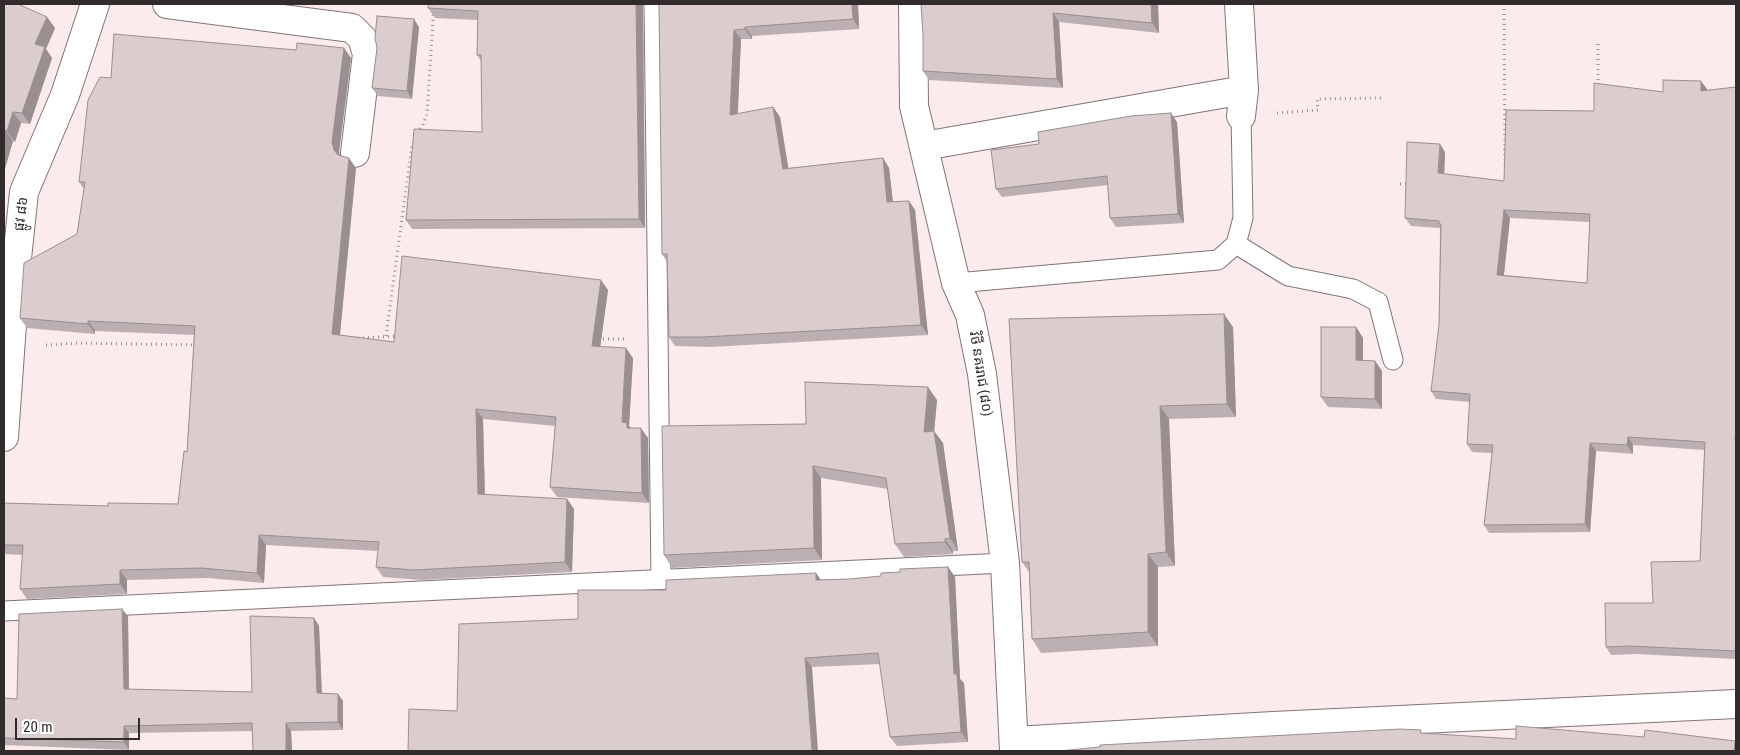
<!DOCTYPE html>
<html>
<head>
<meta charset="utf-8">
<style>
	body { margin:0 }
	#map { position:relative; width:1740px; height:755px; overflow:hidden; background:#fbebed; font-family:"Roboto Condensed",sans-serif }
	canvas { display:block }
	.frame { position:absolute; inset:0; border:5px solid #312b2c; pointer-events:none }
	.scale { position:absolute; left:15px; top:718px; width:125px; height:22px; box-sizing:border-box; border:2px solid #312b2c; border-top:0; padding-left:6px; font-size:15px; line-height:18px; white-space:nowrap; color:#312b2c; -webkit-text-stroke:4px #fff; paint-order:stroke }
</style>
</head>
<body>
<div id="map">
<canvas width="1740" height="755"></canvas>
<div class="frame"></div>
<div class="scale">20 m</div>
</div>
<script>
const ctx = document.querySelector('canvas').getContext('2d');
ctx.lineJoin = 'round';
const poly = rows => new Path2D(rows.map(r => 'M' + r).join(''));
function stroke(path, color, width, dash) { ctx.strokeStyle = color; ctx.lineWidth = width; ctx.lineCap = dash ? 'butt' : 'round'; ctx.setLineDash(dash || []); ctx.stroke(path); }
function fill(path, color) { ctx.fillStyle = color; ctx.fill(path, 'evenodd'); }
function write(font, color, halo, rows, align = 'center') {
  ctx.font = font + ' "Roboto Condensed","Noto Sans Khmer",sans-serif'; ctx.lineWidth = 4; ctx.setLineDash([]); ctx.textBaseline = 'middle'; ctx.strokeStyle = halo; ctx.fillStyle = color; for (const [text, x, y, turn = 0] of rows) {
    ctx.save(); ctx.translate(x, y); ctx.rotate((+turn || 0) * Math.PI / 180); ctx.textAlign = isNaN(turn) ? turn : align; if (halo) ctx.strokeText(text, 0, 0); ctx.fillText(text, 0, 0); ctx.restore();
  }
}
const service = poly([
	[654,4,661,579],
	[1236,244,1288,276,1353,289,1378,302,1393,360],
	[956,283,1218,260,1236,244,1243,218,1241,116],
	[4,611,1005,563]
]);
const minor = poly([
	[167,4,352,28,362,38,367,54,355,153],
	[913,4,914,106,956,283,970,315,982,374,1005,563,1014,751],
	[1239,4,1244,90,1241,116],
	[924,146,1244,90],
	[4,437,16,268,24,192,65,95,95,4],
	[1014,741,1273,726,1736,704]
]);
stroke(service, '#827476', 21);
stroke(minor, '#827476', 30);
stroke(poly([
	[1504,4,1505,165],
	[1598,44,1598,86],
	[1277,113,1318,110,1317,99,1381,98],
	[417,133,423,125,427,114,434,4],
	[1400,184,1410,184],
	[386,336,412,145],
	[358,338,397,336],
	[598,339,627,339],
	[46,345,78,343,197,345]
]), '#998e90', 3, [1, 4]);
stroke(service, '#fff', 19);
stroke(minor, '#fff', 28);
fill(poly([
	[4,4,47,17,55,28,46,49,52,58,30,124,21,123,15,142,13,141,4,172],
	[428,4,643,4,645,228,412,229,406,220,482,132,481,61,477,55,478,20,435,18,428,8],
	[659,4,858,4,859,29,752,36,752,39,741,39,738,114,773,107,780,117,788,168,883,158,889,168,893,202,909,201,915,210,928,335,710,347,675,346,669,337,667,262,662,254],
	[921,4,1158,4,1159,33,1059,22,1063,88,929,80,923,71,923,34],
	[419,27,412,99,378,96,372,88,377,48],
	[344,48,351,58,339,152,340,156,356,168,340,335,394,342,608,290,600,347,633,358,629,426,631,428,648,438,649,503,557,497,550,487,555,426,483,419,485,495,567,499,574,509,572,572,421,580,383,577,376,567,378,551,266,545,264,583,208,578,127,580,127,594,27,599,20,589,23,555,4,554,4,503,108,506,178,504,187,452,194,335,95,331,95,334,27,328,20,318,77,234,84,189,79,182,111,78,296,50],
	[1736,87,1736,659,1635,654,1611,655,1606,647,1653,603,1700,561,1704,450,1633,445,1633,454,1596,451,1590,532,1489,533,1484,525,1492,453,1472,452,1467,444,1470,402,1436,399,1431,391,1439,325,1440,228,1411,226,1405,218,1445,152,1444,174,1504,181,1594,111,1663,92,1707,89,1707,90],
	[1510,218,1590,222,1587,283,1504,275],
	[1177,122,1184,223,1116,227,1110,218,1108,185,1002,197,996,189],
	[1009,319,1233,327,1236,417,1169,419,1175,566,1158,567,1158,646,1041,653,1032,639,1029,572,1022,562],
	[1356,327,1363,338,1363,360,1375,361,1382,371,1382,409,1328,407,1321,397],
	[937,400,934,431,943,443,958,551,953,551,953,554,904,557,895,544,888,489,821,478,822,560,672,568,664,555,806,424],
	[948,567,955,577,960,679,964,683,968,742,897,746,890,737,880,664,812,667,457,711,578,619,666,590,816,573,821,580,849,579,881,576,900,572],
	[128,616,129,690,252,692,314,618,319,626,322,693,338,694,343,701,343,730,291,731,292,751,253,751,252,731,129,733,129,750,4,745,4,698,17,699]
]), '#bcafb1');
fill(poly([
	[636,4,643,4,645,228,639,219],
	[852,4,858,4,859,29,853,19],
	[1151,4,1158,4,1159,33,1152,23],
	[1053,13,1059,22,1063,88,1057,79],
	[47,17,55,28,46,49,52,58,30,124,22,113,35,44],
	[414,19,419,27,412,99,407,91],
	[745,27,752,36,752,39,745,29],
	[734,30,741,39,737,124,730,115],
	[344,48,351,58,339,152,341,160,334,150,332,142],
	[1701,81,1707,89,1707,99,1701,91],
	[773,107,780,117,790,178,783,169],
	[13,112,21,123,15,142,7,131],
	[1171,113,1177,122,1184,223,1178,214],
	[5,130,13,141,4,172,4,134],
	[1440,144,1445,152,1444,181,1438,173],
	[349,158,356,168,339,344,332,334],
	[883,158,889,168,894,212,887,202],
	[909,201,915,210,928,335,921,325],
	[1504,210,1510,218,1503,283,1497,275],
	[601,280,608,290,599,356,592,346],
	[1224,314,1233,327,1236,417,1227,404],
	[88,321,95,331,95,334,88,324],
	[1356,327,1363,338,1363,370,1356,360],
	[626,348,633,358,629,426,634,433,634,438,622,422],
	[1375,361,1382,371,1382,409,1375,399],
	[928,387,937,400,933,444,924,432],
	[1160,406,1169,419,1175,566,1166,552],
	[476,409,483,419,485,504,478,494],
	[641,428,648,438,649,503,642,493],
	[934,431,943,443,958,551,950,538],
	[1628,437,1633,445,1633,454,1627,445],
	[1590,443,1596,451,1590,532,1585,524],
	[813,466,821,478,822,560,814,548],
	[567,499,574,509,572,572,565,562],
	[259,535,266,545,264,583,257,573],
	[945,539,953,551,953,554,945,542],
	[1148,554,1158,567,1158,646,1148,632],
	[948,567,955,577,960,679,964,683,968,742,961,732,954,674],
	[120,570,127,580,127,594,120,584],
	[816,573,823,583,816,580],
	[122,609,128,616,129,697,124,689],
	[314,618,319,626,322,701,317,693],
	[805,658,812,667,818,751,812,751],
	[338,694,343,701,343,730,338,722],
	[286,723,291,731,292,751,286,751],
	[124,726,129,733,129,750,124,742],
	[1735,741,1736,742,1736,751,1734,751]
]), '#998f90');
const building = poly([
	[4,4,18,4,47,17,35,44,45,47,22,113,13,112,7,131,5,130,4,134,4,4],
	[428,4,636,4,639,219,406,220,414,129,482,132,481,55,477,55,478,11,428,8,428,4],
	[659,4,852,4,853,19,745,27,745,29,734,30,730,115,773,107,783,169,883,158,887,202,909,201,921,325,703,337,669,337,667,254,662,254,659,4],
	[921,4,1151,4,1152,23,1053,13,1057,79,923,71,923,34,921,4],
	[377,16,414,19,407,91,372,88,377,48,375,38,377,16],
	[114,34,296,50,297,43,344,48,332,142,334,150,338,155,349,158,332,334,394,342,402,256,601,280,592,346,626,348,622,422,627,423,627,428,641,428,642,493,550,487,556,417,476,409,478,494,567,499,565,562,414,570,376,567,379,542,259,535,257,573,201,568,120,570,120,584,20,589,23,545,4,545,4,503,108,506,108,503,178,504,184,451,187,452,195,326,88,321,88,324,20,318,24,263,77,234,85,182,79,182,88,100,100,77,111,78,114,34],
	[1663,80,1701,81,1701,91,1736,87,1736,430,1735,440,1736,440,1736,651,1629,646,1606,647,1605,603,1653,603,1651,562,1700,561,1705,442,1628,437,1627,445,1590,443,1585,524,1484,525,1493,445,1467,444,1470,394,1431,391,1439,325,1441,224,1439,224,1439,221,1405,218,1407,142,1440,144,1438,173,1504,181,1506,110,1594,111,1594,83,1663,92,1663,80],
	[1504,210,1590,214,1587,283,1497,275,1504,210],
	[1171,113,1178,214,1110,218,1107,176,996,189,991,150,1039,144,1038,132,1131,116,1171,113],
	[1224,314,1227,404,1160,406,1166,552,1148,554,1148,632,1032,639,1029,562,1022,562,1009,319,1224,314],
	[1321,327,1356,327,1356,360,1375,361,1375,399,1321,397,1321,327],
	[805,382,928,387,924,432,934,431,950,538,945,539,945,542,895,544,886,478,813,466,814,548,664,555,662,426,806,424,805,382],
	[948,567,954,674,957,674,961,732,890,737,878,653,805,658,812,751,408,751,409,709,457,711,459,624,578,619,578,590,666,590,666,580,816,573,816,580,849,579,881,576,881,573,900,572,900,569,948,567],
	[122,609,124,689,252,692,250,616,314,618,317,693,338,694,338,722,286,723,286,751,253,751,252,723,124,726,124,742,4,738,4,698,17,699,19,614,122,609],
	[1516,726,1644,737,1645,730,1735,741,1734,751,1059,751,1100,747,1100,745,1400,729,1421,730,1420,733,1516,739,1516,726]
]);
fill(building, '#dbccce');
stroke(building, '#998f90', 1);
write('14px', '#312b2c', '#fff', [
	["ផ្លូវ ៨៦",22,214,-83],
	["វិថី នគររាជ (៨០)",980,374,81]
]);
</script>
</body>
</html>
